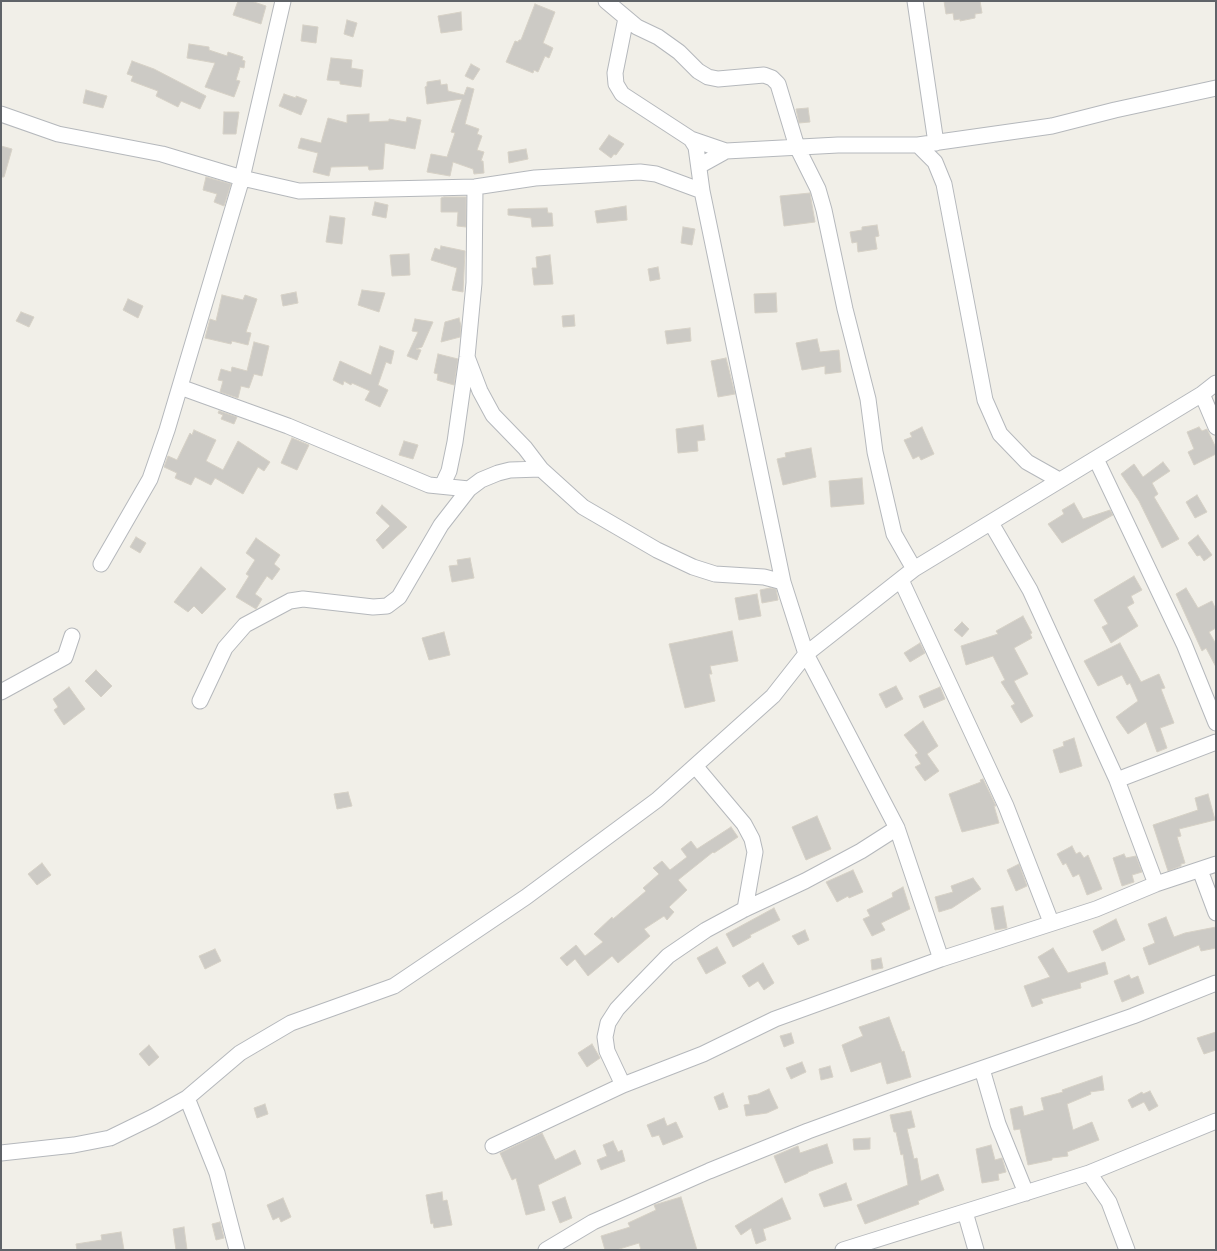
<!DOCTYPE html>
<html>
<head>
<meta charset="utf-8">
<style>
	body { margin:0 }
	#map { position:relative; width:1217px; height:1251px; overflow:hidden; background:#f1efe8; font-family:"Sofia Sans Condensed",sans-serif }
	canvas { display:block }
	.frame { position:absolute; inset:0; border:2px solid #5f6368; pointer-events:none }
</style>
</head>
<body>
<div id="map">
<canvas width="1217" height="1251"></canvas>
<div class="frame"></div>
</div>
<script>
const ctx = document.querySelector('canvas').getContext('2d');
ctx.lineJoin = 'round';
function fill(path, color) { ctx.fillStyle = color; ctx.fill(path, 'evenodd'); }
const poly = rows => new Path2D(rows.map(r => 'M' + r).join(''));
function stroke(path, color, width, dash) { ctx.strokeStyle = color; ctx.lineWidth = width; ctx.lineCap = dash ? 'butt' : 'round'; ctx.setLineDash(dash || []); ctx.stroke(path); }
const building = poly([
	[238,1,251,1,266,6,261,24,233,15,238,1],
	[944,1,980,1,982,13,975,14,975,18,960,21,960,19,954,20,953,13,946,14,944,1],
	[535,4,555,12,543,43,553,48,549,58,545,56,538,72,534,70,533,73,506,62,515,41,518,42,519,40,521,40,535,4],
	[461,12,462,30,441,33,438,16,461,12],
	[347,20,357,23,353,37,344,34,347,20],
	[303,25,318,27,316,43,301,41,303,25],
	[189,44,209,47,209,50,227,56,228,52,243,57,242,60,245,61,244,68,240,67,236,80,240,81,234,97,205,87,215,63,187,58,189,44],
	[331,58,352,60,351,68,363,70,361,87,340,84,340,81,327,80,331,58],
	[132,61,154,69,206,96,200,109,181,101,178,107,156,96,158,91,131,81,133,76,127,74,132,61],
	[471,64,480,69,473,80,465,76,471,64],
	[440,80,441,85,447,84,448,91,464,95,467,87,474,89,465,124,479,129,477,134,482,136,477,150,484,152,481,161,483,161,484,173,474,174,473,169,453,162,450,176,427,172,431,154,447,157,455,133,451,132,462,99,427,104,425,87,427,86,427,82,440,80],
	[86,90,107,96,103,108,83,103,86,90],
	[284,94,296,98,296,96,307,100,301,115,279,106,284,94],
	[808,108,810,122,799,123,796,109,808,108],
	[224,112,239,112,236,134,223,134,224,112],
	[369,114,369,122,389,121,389,119,406,122,407,117,421,120,415,149,385,143,383,169,369,170,368,166,331,167,329,176,313,172,318,153,298,148,301,138,321,143,328,118,347,123,347,115,369,114],
	[609,135,624,144,616,155,614,154,611,158,599,149,609,135],
	[1,146,12,149,4,177,1,177,1,146],
	[526,149,528,159,509,163,508,152,526,149],
	[206,177,231,184,224,206,214,202,217,194,203,190,206,177],
	[810,193,815,222,784,226,780,196,810,193],
	[444,197,466,197,466,227,457,226,458,212,441,212,441,198,444,197],
	[375,202,388,205,386,218,372,215,375,202],
	[626,206,627,220,597,223,595,211,626,206],
	[547,208,548,213,552,213,553,226,532,227,531,218,508,215,508,209,547,208],
	[330,216,345,218,342,244,326,242,330,216],
	[877,225,879,236,875,237,877,249,858,252,857,242,852,243,850,232,862,230,862,227,877,225],
	[683,227,695,229,692,245,681,243,683,227],
	[441,246,465,251,463,292,452,290,457,268,431,260,435,248,440,250,441,246],
	[409,254,410,275,392,276,390,255,409,254],
	[550,255,553,284,534,285,532,268,537,268,536,257,550,255],
	[658,267,660,279,650,281,648,269,658,267],
	[362,290,385,293,379,312,358,305,362,290],
	[296,292,298,303,283,306,281,295,296,292],
	[776,293,777,312,755,313,754,294,776,293],
	[222,295,243,300,245,295,257,299,246,332,251,333,248,345,232,341,231,344,205,338,210,319,216,321,222,295],
	[128,299,143,306,138,318,123,310,128,299],
	[21,312,34,317,29,327,16,321,21,312],
	[574,315,575,326,563,327,562,316,574,315],
	[459,318,461,326,460,337,441,342,445,322,459,318],
	[415,319,433,322,422,347,416,349,421,350,417,360,407,356,418,332,412,331,415,319],
	[690,328,691,341,667,344,665,331,690,328],
	[817,339,820,352,839,350,841,372,825,374,825,366,802,370,796,343,817,339],
	[254,342,269,346,262,376,254,374,249,388,241,386,238,398,220,392,223,381,218,380,221,369,231,372,232,367,247,371,254,342],
	[380,346,394,351,391,364,386,362,378,385,388,390,380,407,365,400,370,391,352,383,351,385,344,381,343,385,333,380,340,361,371,375,380,346],
	[438,354,458,359,454,385,440,381,437,380,438,374,434,373,438,354],
	[726,358,735,394,718,397,711,361,726,358],
	[219,411,237,417,234,424,221,419,223,415,218,413,219,411],
	[703,425,705,440,697,441,698,451,678,453,676,429,703,425],
	[922,427,934,454,921,460,919,456,913,459,904,440,912,437,910,433,922,427],
	[1199,427,1202,431,1207,429,1216,448,1216,454,1194,465,1188,452,1194,449,1187,432,1199,427],
	[194,430,216,440,206,461,223,470,238,441,270,462,264,471,258,467,243,494,215,478,211,485,195,477,191,485,175,478,177,473,164,467,168,456,177,460,190,433,192,435,194,430],
	[292,438,309,445,297,470,281,463,292,438],
	[404,441,418,445,413,459,399,455,404,441],
	[811,448,816,477,783,485,777,459,786,457,785,453,811,448],
	[1163,462,1170,471,1152,483,1158,494,1154,497,1179,539,1162,548,1139,501,1121,474,1134,464,1143,477,1163,462],
	[862,478,864,504,831,507,829,481,862,478],
	[1197,495,1207,512,1195,518,1186,502,1197,495],
	[1074,503,1083,519,1110,510,1113,515,1062,543,1048,524,1064,514,1062,510,1074,503],
	[382,505,407,527,383,549,376,540,390,526,376,513,382,505],
	[1198,535,1212,555,1204,561,1200,555,1197,556,1188,543,1198,535],
	[136,537,146,543,140,553,130,547,136,537],
	[256,538,280,555,274,564,280,569,272,580,267,576,255,594,262,599,256,609,236,597,249,576,246,574,255,560,246,553,256,538],
	[470,558,474,578,452,582,449,566,458,565,457,560,470,558],
	[201,567,226,589,202,614,194,606,188,612,174,602,201,567],
	[1134,576,1142,590,1131,596,1134,603,1127,607,1138,626,1111,643,1102,627,1108,624,1094,600,1134,576],
	[770,588,776,589,778,600,762,603,760,590,770,588],
	[1186,588,1198,608,1212,601,1216,610,1216,628,1209,632,1216,644,1216,667,1206,648,1202,651,1176,594,1186,588],
	[757,594,761,616,739,620,735,598,757,594],
	[1023,616,1032,633,1030,634,1032,638,1014,648,1028,674,1014,681,1033,716,1021,723,1011,706,1015,704,1001,682,1005,680,993,656,966,665,961,646,998,634,996,631,1023,616],
	[962,622,969,629,962,637,954,630,962,622],
	[732,631,738,661,710,666,712,674,709,674,715,701,685,708,669,644,732,631],
	[444,632,450,655,429,660,422,638,444,632],
	[920,643,925,653,910,662,904,653,920,643],
	[1120,643,1141,682,1159,674,1165,688,1161,689,1174,723,1160,728,1167,748,1157,752,1146,722,1128,734,1116,717,1138,701,1130,683,1127,685,1122,675,1098,686,1084,661,1120,643],
	[96,670,112,686,101,697,85,681,96,670],
	[896,686,903,699,886,708,879,694,896,686],
	[69,687,85,709,64,725,54,710,58,707,53,699,69,687],
	[940,687,945,699,924,708,919,696,940,687],
	[923,721,938,746,927,754,939,771,925,781,915,767,921,764,915,755,918,753,904,735,923,721],
	[1074,738,1082,766,1060,773,1053,750,1064,746,1063,742,1074,738],
	[983,779,996,806,994,806,999,823,962,832,949,794,981,782,980,780,983,779],
	[348,792,352,806,337,809,334,794,348,792],
	[1208,794,1215,820,1179,829,1181,836,1177,837,1185,863,1181,864,1181,866,1168,871,1153,825,1198,810,1195,798,1208,794],
	[817,816,831,849,806,860,792,827,817,816],
	[731,827,738,837,714,853,713,852,678,880,687,890,669,907,674,912,667,920,664,916,644,929,650,936,618,963,612,956,588,976,575,959,567,966,560,958,576,945,585,956,603,942,594,934,612,917,613,919,646,891,643,888,659,874,653,868,662,861,670,870,687,857,681,849,691,841,697,849,731,827],
	[1072,846,1076,854,1080,852,1084,858,1088,855,1102,889,1087,895,1079,874,1073,877,1066,863,1063,865,1057,854,1072,846],
	[1124,854,1126,858,1136,856,1142,872,1132,875,1134,882,1122,886,1113,858,1124,854],
	[42,863,51,875,37,885,28,874,42,863],
	[1019,864,1027,886,1016,891,1007,870,1019,864],
	[853,870,863,892,849,898,848,896,837,902,826,882,853,870],
	[973,878,981,889,952,908,939,912,935,897,953,892,951,886,973,878],
	[903,887,910,909,881,923,885,930,872,936,863,919,870,916,867,910,893,897,892,893,903,887],
	[1003,906,1007,928,995,930,991,908,1003,906],
	[774,908,780,920,750,935,751,937,733,947,726,934,774,908],
	[1166,917,1174,937,1185,933,1216,927,1216,948,1201,951,1199,945,1149,965,1143,948,1155,943,1148,924,1166,917],
	[1116,919,1125,940,1102,951,1093,931,1116,919],
	[805,930,809,940,798,945,792,936,805,930],
	[717,947,726,963,706,974,697,958,717,947],
	[1053,948,1068,973,1105,962,1108,974,1080,983,1081,988,1041,999,1043,1003,1032,1007,1024,986,1050,977,1038,957,1053,948],
	[215,949,221,961,205,969,199,956,215,949],
	[881,958,883,968,872,970,871,960,881,958],
	[763,963,774,983,764,990,758,981,749,987,742,976,763,963],
	[1129,975,1131,979,1138,976,1144,993,1122,1002,1114,981,1129,975],
	[889,1017,902,1052,904,1051,911,1077,887,1084,881,1062,851,1072,842,1045,863,1036,859,1027,889,1017],
	[1216,1032,1216,1050,1204,1054,1197,1038,1216,1032],
	[791,1033,794,1043,784,1047,780,1036,791,1033],
	[592,1044,600,1058,587,1067,578,1053,592,1044],
	[149,1045,159,1057,149,1066,139,1054,149,1045],
	[802,1062,806,1072,791,1079,786,1068,802,1062],
	[830,1066,833,1077,821,1080,819,1069,830,1066],
	[1102,1076,1104,1090,1090,1092,1091,1094,1067,1104,1073,1130,1092,1122,1099,1140,1067,1152,1068,1156,1052,1158,1052,1160,1028,1165,1020,1129,1014,1130,1010,1109,1022,1106,1024,1116,1044,1110,1041,1098,1063,1092,1062,1090,1102,1076],
	[769,1089,778,1108,767,1113,746,1116,744,1105,750,1104,748,1096,758,1094,769,1089],
	[1150,1091,1158,1106,1149,1111,1144,1102,1132,1108,1128,1100,1142,1092,1143,1094,1150,1091],
	[723,1093,728,1107,719,1110,714,1097,723,1093],
	[265,1104,268,1114,257,1118,254,1108,265,1104],
	[911,1111,915,1127,907,1129,914,1159,917,1158,921,1181,938,1174,944,1190,918,1201,919,1204,865,1224,857,1205,908,1185,903,1154,901,1155,896,1132,894,1132,890,1115,911,1111],
	[664,1118,667,1126,676,1122,683,1137,663,1145,659,1135,652,1137,647,1125,664,1118],
	[542,1133,555,1160,575,1150,581,1164,538,1185,545,1210,526,1215,516,1178,512,1180,500,1153,542,1133],
	[870,1138,870,1149,854,1150,853,1139,870,1138],
	[613,1141,618,1152,622,1150,625,1161,601,1170,597,1160,607,1156,603,1145,613,1141],
	[827,1144,833,1163,808,1172,808,1173,785,1183,774,1156,798,1146,800,1153,827,1144],
	[991,1145,995,1160,1002,1158,1006,1172,998,1174,999,1180,982,1183,976,1149,991,1145],
	[846,1183,852,1200,824,1207,819,1194,846,1183],
	[442,1192,443,1201,447,1200,452,1225,434,1228,433,1223,431,1224,426,1195,442,1192],
	[565,1197,572,1218,560,1223,552,1202,565,1197],
	[681,1197,697,1250,641,1250,639,1243,616,1250,605,1250,601,1236,630,1227,628,1223,656,1210,654,1205,681,1197],
	[283,1198,291,1217,281,1222,279,1217,273,1220,267,1205,283,1198],
	[782,1198,791,1219,763,1229,766,1240,756,1244,751,1228,741,1235,735,1226,782,1198],
	[220,1222,224,1238,216,1240,212,1224,220,1222],
	[184,1227,187,1250,176,1250,173,1229,184,1227],
	[121,1232,124,1250,77,1250,76,1244,102,1240,101,1235,121,1232]
]);
fill(building, '#cccac5');
stroke(building, '#d6d1c6', 1);
const minor = poly([
	[606,1,637,27,658,37,679,52,698,71,708,77,718,79,764,75,772,78,778,84,797,147,818,189,824,210,845,309,868,399,875,452,894,534,914,569],
	[915,1,936,143],
	[626,18,615,73,616,84,622,94,691,139,696,147,702,191,783,582,806,654,897,828,941,959],
	[1,114,58,134,162,154,242,178,299,191,475,187,535,178,640,172,656,174,702,191],
	[691,139,726,151,838,145,918,145,1052,126,1115,110,1216,88],
	[918,145,935,162,944,184,985,400,1000,434,1027,462,1059,480],
	[699,166,726,151],
	[467,357,480,391,493,415,525,448,541,469,583,507,657,550,693,567,715,574,764,577,783,582],
	[180,387,288,426,429,485,469,489],
	[1202,394,1216,427],
	[1096,459,1184,644,1216,723],
	[442,486,449,471,455,442,467,357,474,283,475,187],
	[991,523,1030,590,1117,780,1156,884],
	[101,564,150,479,167,430,242,178,283,1],
	[901,580,1006,806,1051,922],
	[1,692,65,657,72,636],
	[200,701,225,648,245,625,290,601,303,599,373,607,387,606,399,597,441,525,469,489,481,480,498,473,510,470,541,469],
	[696,767,744,824,752,839,755,852,745,909],
	[1117,780,1216,742],
	[1200,870,1216,913],
	[982,1069,998,1124,1026,1193],
	[623,1085,607,1051,605,1037,608,1023,617,1009,631,994,668,956,706,930,745,909,805,881,861,851,897,828],
	[187,1098,217,1173,237,1250],
	[493,1146,623,1085,703,1054,775,1019,941,959,1096,909,1156,884,1216,864],
	[1,1153,74,1145,110,1138,153,1117,187,1098,240,1053,291,1023,394,986,526,897,657,800,773,696,806,654,914,569,1202,394,1216,383],
	[1089,1173,1109,1202,1127,1250],
	[965,1212,976,1250],
	[546,1250,593,1222,709,1171,808,1131,923,1089,1133,1016,1216,983],
	[843,1250,1089,1173,1216,1121]
]);
stroke(minor, '#b5b8bc', 17);
stroke(minor, '#fff', 15);
</script>
</body>
</html>
